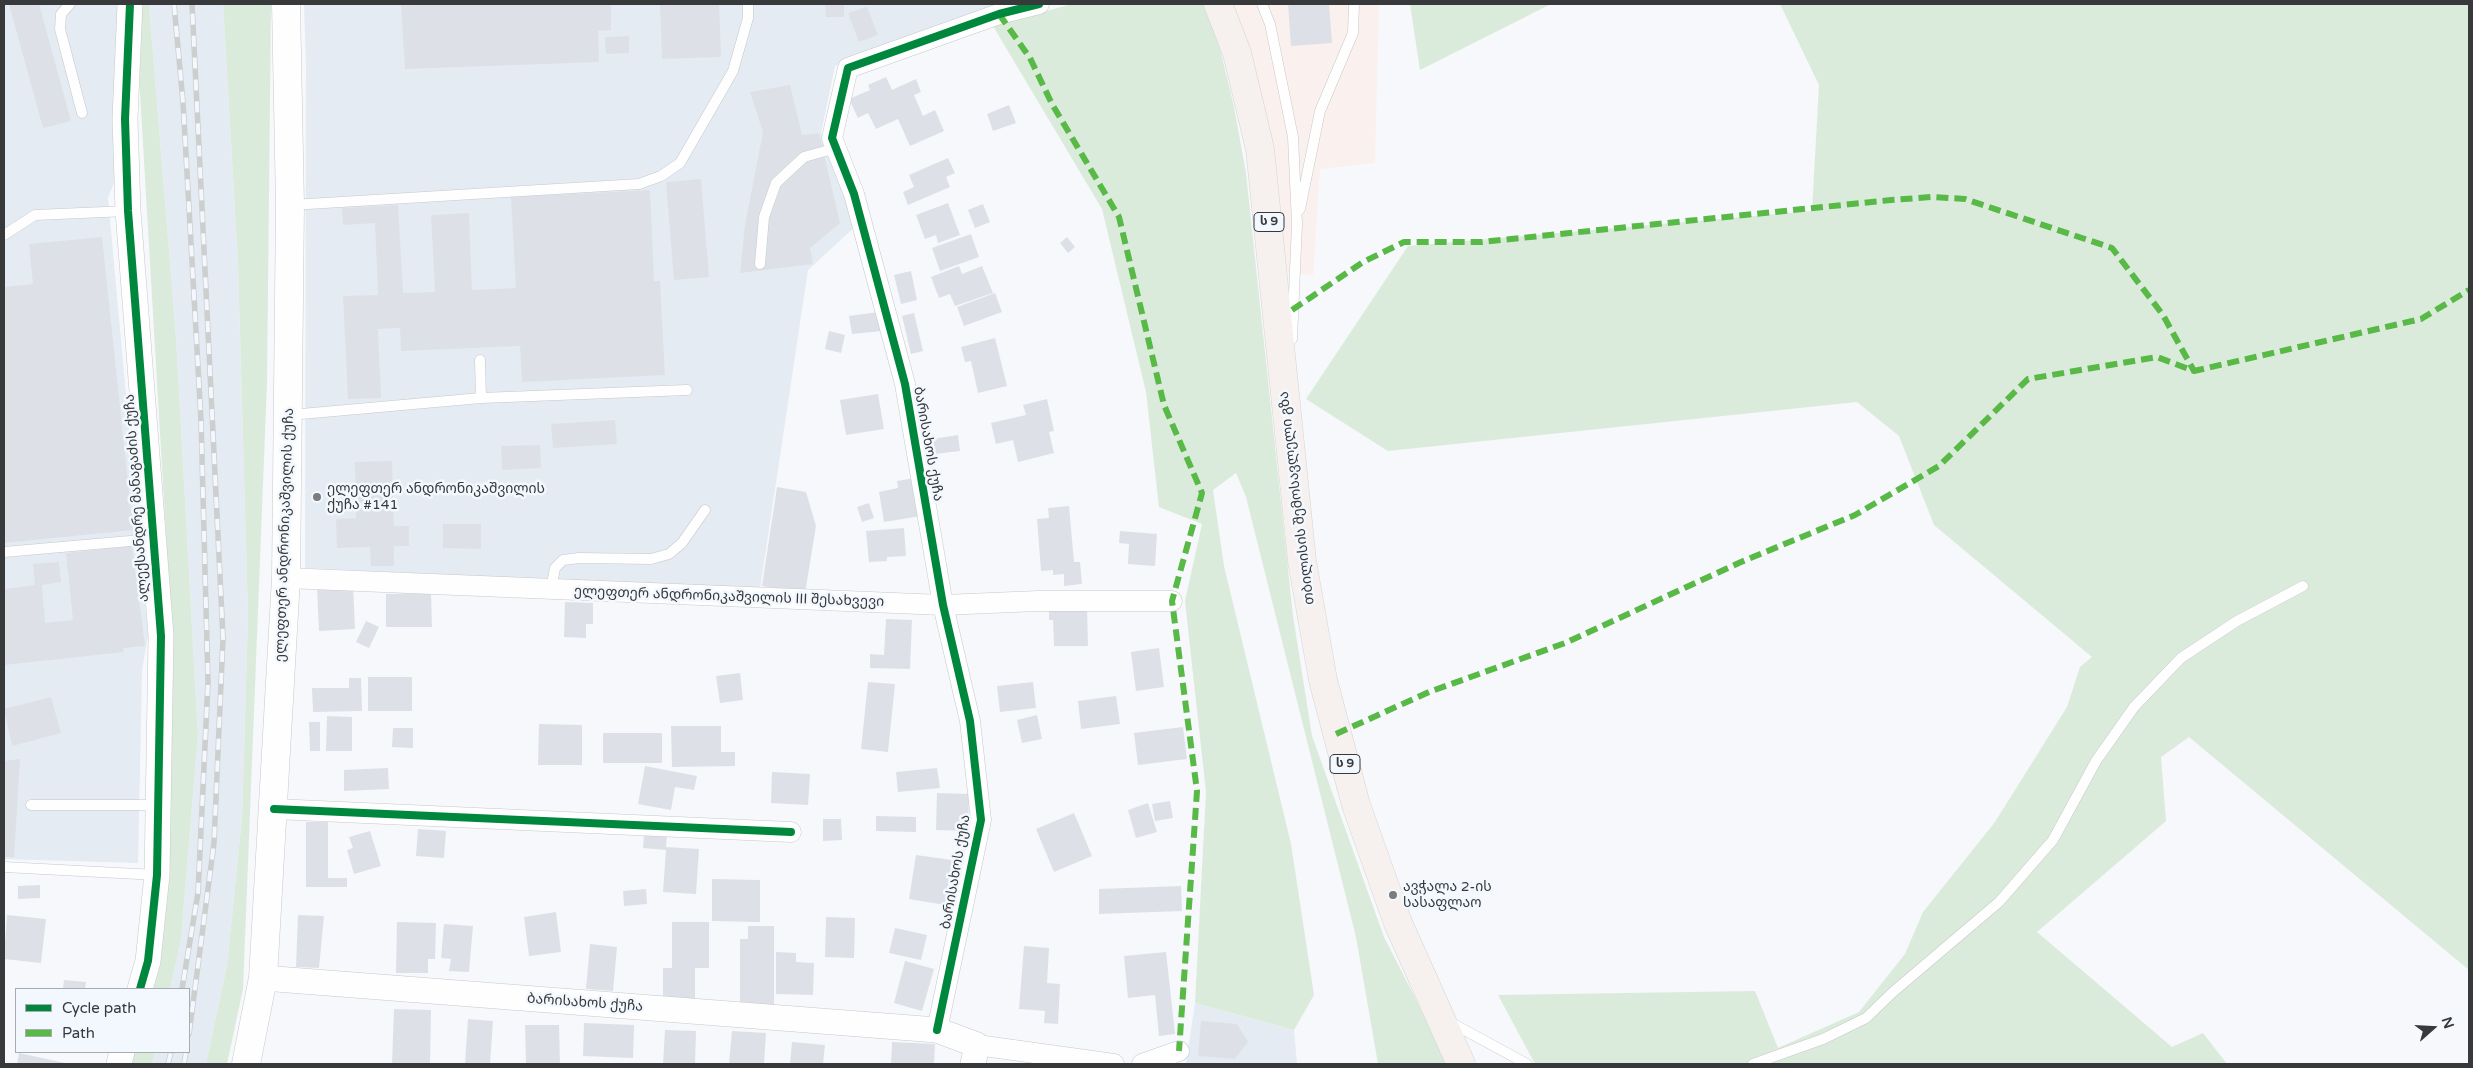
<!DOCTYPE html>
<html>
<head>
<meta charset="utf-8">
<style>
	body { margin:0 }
	#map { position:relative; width:2473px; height:1068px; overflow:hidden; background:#f6f8fb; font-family:"Varela Round",sans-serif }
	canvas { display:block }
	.frame { position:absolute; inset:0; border:5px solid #37393b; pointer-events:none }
	.legend { position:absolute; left:15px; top:988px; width:175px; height:65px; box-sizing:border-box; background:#f3f8fe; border:1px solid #a8acb0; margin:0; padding:6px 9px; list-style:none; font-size:15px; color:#37393b }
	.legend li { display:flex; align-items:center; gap:10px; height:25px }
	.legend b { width:25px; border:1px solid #a8acb0 }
	.north { position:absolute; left:2408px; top:1003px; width:50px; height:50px; -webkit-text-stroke:4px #f3f8fe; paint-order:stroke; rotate:71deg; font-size:14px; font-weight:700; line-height:20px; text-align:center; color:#37393b }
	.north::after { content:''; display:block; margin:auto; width:18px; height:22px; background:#37393b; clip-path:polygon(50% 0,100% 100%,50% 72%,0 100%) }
</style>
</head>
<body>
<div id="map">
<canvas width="2473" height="1068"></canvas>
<div class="frame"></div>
<ul class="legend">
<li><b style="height:6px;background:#00873e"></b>Cycle path</li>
<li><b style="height:6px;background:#58b947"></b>Path</li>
</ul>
<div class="north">N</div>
</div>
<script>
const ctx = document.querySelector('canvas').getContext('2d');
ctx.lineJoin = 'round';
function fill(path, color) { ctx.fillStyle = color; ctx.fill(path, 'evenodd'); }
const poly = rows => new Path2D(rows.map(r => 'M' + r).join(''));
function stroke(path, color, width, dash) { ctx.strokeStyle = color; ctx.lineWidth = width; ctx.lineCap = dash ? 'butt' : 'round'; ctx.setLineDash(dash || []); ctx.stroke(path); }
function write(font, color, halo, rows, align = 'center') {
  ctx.font = font + ' "Varela Round","Noto Sans Georgian",sans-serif'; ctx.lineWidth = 5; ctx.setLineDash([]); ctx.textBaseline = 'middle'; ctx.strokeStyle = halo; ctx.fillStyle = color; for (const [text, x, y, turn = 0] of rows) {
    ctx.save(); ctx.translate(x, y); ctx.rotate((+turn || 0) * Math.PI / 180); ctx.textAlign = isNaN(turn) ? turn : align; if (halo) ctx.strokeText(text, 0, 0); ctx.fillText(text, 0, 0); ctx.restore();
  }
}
fill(poly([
	[1224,4,1379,4,1375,163,1320,169,1313,275,1283,272]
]), '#faf0ed');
fill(poly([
	[4,4,122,4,122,162,108,198,148,636,142,670,138,863,4,859],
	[149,4,223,4,238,264,248,616,242,817,227,965,206,1064,152,1064,155,1052,189,1052,189,989,170,989,181,940,198,735,176,337],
	[304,4,1008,4,835,66,821,133,857,225,808,270,760,589,305,568,306,64],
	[1195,1003,1294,1030,1297,1064,1186,1064]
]), '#e5ebf2');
fill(poly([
	[141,4,149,4,176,337,198,735,181,940,170,989,148,989,168,569,139,76],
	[223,4,271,4,267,383,243,989,227,1064,206,1064,227,965,242,817,248,616,238,264],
	[1072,4,1205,4,1218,40,1234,107,1246,173,1293,616,1312,736,1384,937,1449,1064,1378,1064,1356,937,1246,497,1236,473,1213,490,1224,566,1291,844,1314,995,1294,1030,1195,1003,1206,792,1185,601,1202,524,1159,507,1146,392,1102,209,993,26],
	[1410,4,1551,4,1420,70],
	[1780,4,2469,4,2469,970,2189,737,2161,757,2166,821,2037,932,2172,1047,2203,1033,2227,1064,1535,1064,1498,995,1755,991,1778,1048,1859,1012,1905,954,1923,912,1995,822,2067,707,2080,667,2092,657,1934,525,1899,436,1857,402,1388,451,1306,399,1408,246,1812,211,1819,85],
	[131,1052,155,1052,152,1064,127,1064]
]), '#dbebdb');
fill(poly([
	[9,4,39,4,71,121,43,128],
	[401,4,611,4,611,30,598,31,599,62,405,69],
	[660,4,719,4,721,57,662,59],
	[825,4,844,4,844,17,826,17],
	[1288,4,1329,4,1332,43,1291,46],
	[867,7,878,35,859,42,848,13],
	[629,36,629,53,606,54,605,37],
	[886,77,892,90,916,79,921,92,914,95,923,116,935,110,944,131,910,146,898,119,876,129,868,113,858,118,849,99,870,90,868,85],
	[790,85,802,135,819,133,840,223,810,248,813,264,740,273,745,225,763,132,750,92],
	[1009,105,1016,123,993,131,987,114],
	[948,158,955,173,946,177,950,187,908,205,903,192,914,187,909,175],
	[701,179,709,277,674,280,666,182],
	[650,190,654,281,660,281,665,375,522,382,520,346,401,351,400,328,378,329,381,398,348,399,343,296,378,295,375,223,343,225,342,208,398,205,403,293,435,292,431,215,469,213,472,290,516,288,511,197],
	[948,203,960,235,938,243,936,235,925,239,916,215],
	[983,204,990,222,975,228,968,210],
	[971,234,979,257,940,271,932,248],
	[102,237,133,530,4,543,4,287,33,284,29,244],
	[1067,237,1075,247,1068,253,1060,243],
	[959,266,962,274,982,266,993,293,955,306,950,294,939,298,931,277],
	[911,271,917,300,901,304,894,275],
	[995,293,1002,312,964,326,957,307],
	[879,312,882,331,852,334,849,316],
	[914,313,923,351,911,354,902,316],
	[829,331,845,335,841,353,825,349],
	[995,338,1007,386,978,393,971,361,965,362,961,347],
	[878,394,884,429,846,435,840,400],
	[1047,399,1054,431,1049,432,1054,453,1018,462,1013,440,996,444,991,423,1026,415,1023,405],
	[615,420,617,444,553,448,551,424],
	[958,435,960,451,935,454,933,439],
	[540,445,541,468,502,470,501,446],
	[392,461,394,526,409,526,409,546,394,546,394,566,371,566,370,547,337,548,336,519,356,518,355,462],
	[914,478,921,516,884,522,879,492,898,488,897,481],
	[777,487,806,492,816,526,805,593,762,586],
	[869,503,874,518,862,522,857,507],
	[1069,506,1074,562,1080,562,1082,584,1064,586,1064,574,1053,575,1053,570,1041,571,1037,519,1049,518,1048,508],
	[443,524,481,524,481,549,443,548],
	[904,528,906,556,887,557,887,561,869,562,866,531],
	[1120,531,1157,534,1155,566,1128,564,1129,544,1119,543],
	[132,546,145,646,123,648,124,652,4,665,4,589,35,585,33,564,59,562,61,582,42,585,45,623,73,620,66,553],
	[353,586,355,629,319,631,317,588],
	[431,593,432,627,386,627,386,594],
	[565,602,593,603,593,624,586,624,586,638,564,637],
	[1087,607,1088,646,1054,646,1053,620,1049,620,1049,608],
	[886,619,912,620,910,669,870,668,870,654,884,655],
	[366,621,379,627,369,648,356,642],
	[1159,648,1164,687,1136,691,1131,652],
	[740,673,743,700,720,703,716,676],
	[368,677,412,677,412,711,368,711],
	[349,678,361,678,362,711,313,712,312,688,349,688],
	[868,682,895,684,888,752,861,749],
	[1033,682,1036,708,1000,712,997,686],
	[1116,696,1120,724,1081,729,1078,701],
	[51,697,61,733,12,746,4,709],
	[1037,715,1042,739,1022,743,1017,720],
	[327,716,352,717,352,751,326,751],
	[309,722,320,722,320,751,310,751],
	[539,724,582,725,582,765,538,765],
	[671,726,721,726,721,752,735,752,735,766,672,767],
	[1183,727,1187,759,1138,765,1134,733],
	[393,728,413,728,413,748,392,747],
	[603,733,662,733,662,763,603,763],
	[20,759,14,857,4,857,4,761],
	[645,766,697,776,694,790,675,787,671,810,638,804],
	[388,768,389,789,344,791,344,770],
	[937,768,940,788,898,792,896,772],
	[772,772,810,774,808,805,771,803],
	[937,793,969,794,968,831,936,830],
	[1170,801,1173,818,1155,821,1152,804],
	[1148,803,1157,832,1136,838,1128,810],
	[1074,813,1092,856,1054,872,1036,829],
	[876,816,916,817,916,832,876,831],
	[823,819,841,819,842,840,823,841],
	[306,822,328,822,328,878,347,878,347,887,306,887],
	[418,829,446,831,444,858,416,856],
	[370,831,381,866,354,874,347,850,353,848,349,837],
	[644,834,667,835,666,847,699,849,696,894,663,892,666,850,643,848],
	[916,855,952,860,945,905,909,899],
	[712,879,760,880,760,922,712,921],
	[40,885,40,898,18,899,18,886],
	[1181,886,1182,911,1099,914,1099,889],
	[646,889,647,904,624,906,623,891],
	[556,912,561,952,529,956,524,917],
	[7,915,46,919,41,963,4,959],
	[298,915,324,916,319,968,296,967],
	[826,917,855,918,854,958,825,957],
	[397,922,436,923,435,959,428,959,428,973,396,973],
	[672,922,709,922,709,968,695,968,695,1000,663,999,663,968,672,968],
	[444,924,473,926,469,972,449,971,451,959,441,958],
	[748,926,774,926,774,1005,740,1005,740,939,748,939],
	[895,928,927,935,921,960,889,953],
	[590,944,617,947,613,991,586,989],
	[1024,946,1049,948,1047,983,1060,984,1058,1024,1044,1023,1045,1011,1019,1009],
	[776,952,796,953,796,962,814,963,813,995,776,994],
	[1166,952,1175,1034,1159,1036,1155,995,1128,998,1124,956],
	[905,961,934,969,922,1011,894,1003],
	[64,980,86,982,85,989,63,989],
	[394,1009,431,1010,430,1064,392,1064],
	[468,1019,493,1021,490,1064,465,1064],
	[1201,1021,1237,1024,1248,1042,1235,1059,1198,1056],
	[584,1023,634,1025,633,1058,583,1056],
	[525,1025,559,1025,560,1064,526,1064],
	[665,1030,696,1031,695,1064,663,1064],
	[732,1031,766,1033,764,1064,729,1064],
	[792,1042,825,1045,823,1064,790,1064],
	[892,1042,935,1044,934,1064,891,1064],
	[19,1053,65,1063,65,1064,17,1064]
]), '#dde1e7');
const service = poly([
	[70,4,61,14,60,29,82,113],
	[1262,4,1270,24,1293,137,1297,224,1292,339],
	[291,205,639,184,661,176,680,163,733,71,748,18,748,4],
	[1300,209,1320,111,1353,33,1354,4],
	[4,235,35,215,128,211],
	[760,264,764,217,776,183,804,157,836,148],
	[481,398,687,390],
	[290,415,481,398,480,360],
	[4,552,153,539],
	[551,589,555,568,563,560,579,558,651,559,669,554,682,543,705,510],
	[31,805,158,805],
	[4,867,157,875],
	[1448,1021,1527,1064],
	[1753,1064,1823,1039,1866,1018,1893,992,1999,902,2053,840,2096,761,2134,707,2181,658,2237,621,2303,586]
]);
const minor = poly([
	[286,578,943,605,1038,601,1172,601],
	[274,809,791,832],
	[937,1030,981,820,970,721,943,605,905,384,854,194,832,138,848,68,999,14,1039,4],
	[977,1045,1114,1064],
	[1142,1064,1179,1051]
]);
const tertiary = poly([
	[130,4,125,119,128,211,161,636,157,875,148,961,140,989],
	[263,978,937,1030,977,1045,973,1064],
	[119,1064,122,1052]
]);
const secondary = poly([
	[246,1064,263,978,286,578,290,205,286,4]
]);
const trunk = poly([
	[1218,4,1237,53,1260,149,1302,561,1323,680,1356,805,1398,923,1461,1064]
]);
stroke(service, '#c6c8ca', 11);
stroke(minor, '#c6c8ca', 21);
stroke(tertiary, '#c6c8ca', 26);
stroke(secondary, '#c6c8ca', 29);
stroke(trunk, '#d4d5d6', 29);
stroke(service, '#fefefe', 10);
stroke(minor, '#fefefe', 20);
stroke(tertiary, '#fefefe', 25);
stroke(secondary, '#fefefe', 28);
stroke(trunk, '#f6f0ee', 28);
const rail = poly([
	[174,4,183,102,201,420,208,682,198,893,182,989],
	[189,1034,214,843,223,638,192,4],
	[168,1064,171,1052],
	[184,1064,186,1052]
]);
stroke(rail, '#cdcece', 5.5);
stroke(rail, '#f3f8fe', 4, [11]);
stroke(poly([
	[999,14,1030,58,1052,104,1119,217,1164,405,1202,493,1172,601,1197,791,1179,1051],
	[1292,310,1363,262,1404,242,1482,242,1891,200,1932,197,1965,199,2112,248,2163,315,2194,371],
	[1336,734,1429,692,1565,643,1741,562,1855,515,1939,466,2028,379,2157,357,2194,371,2421,319,2469,290]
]), '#58b947', 6, [12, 6]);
stroke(poly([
	[130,4,125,119,128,211,161,636,157,875,148,961,140,989],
	[274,809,791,832],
	[937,1030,981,820,970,721,943,605,905,384,854,194,832,138,848,68,999,14,1039,4]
]), '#00873e', 8);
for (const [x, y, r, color] of [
	[317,497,5,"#7a7c7e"],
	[1393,895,5,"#7a7c7e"]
]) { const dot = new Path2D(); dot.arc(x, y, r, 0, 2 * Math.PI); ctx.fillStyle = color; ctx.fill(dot); stroke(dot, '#f3f8fe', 2); }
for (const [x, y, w] of [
	[1269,222,30],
	[1345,764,30]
]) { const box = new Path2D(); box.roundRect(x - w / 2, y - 9.5, w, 19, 4); ctx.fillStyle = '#f3f8fe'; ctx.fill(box); stroke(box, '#37393b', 1); }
write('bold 12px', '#37393b', null, [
	["ს 9",1269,222],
	["ს 9",1345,764]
]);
write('14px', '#37393b', '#f3f8fe', [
	["ბარისახოს ქუჩა",928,444,80],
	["ალექსანდრე მანაგაძის ქუჩა",137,498,-94],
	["თბილისის შემოსავლელი გზა",1297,498,-97],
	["ელეფთერ ანდრონიკაშვილის ქუჩა",285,535,-88],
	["ელეფთერ ანდრონიკაშვილის III შესახვევი",729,597,2],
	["ბარისახოს ქუჩა",956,872,-80],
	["ბარისახოს ქუჩა",585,1003,4]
]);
write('14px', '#37393b', '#f3f8fe', [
	["ელეფთერ ანდრონიკაშვილის",327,489],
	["ქუჩა #141",327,505],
	["ავჭალა 2-ის",1403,887],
	["სასაფლაო",1403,903]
], 'left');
</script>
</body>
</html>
